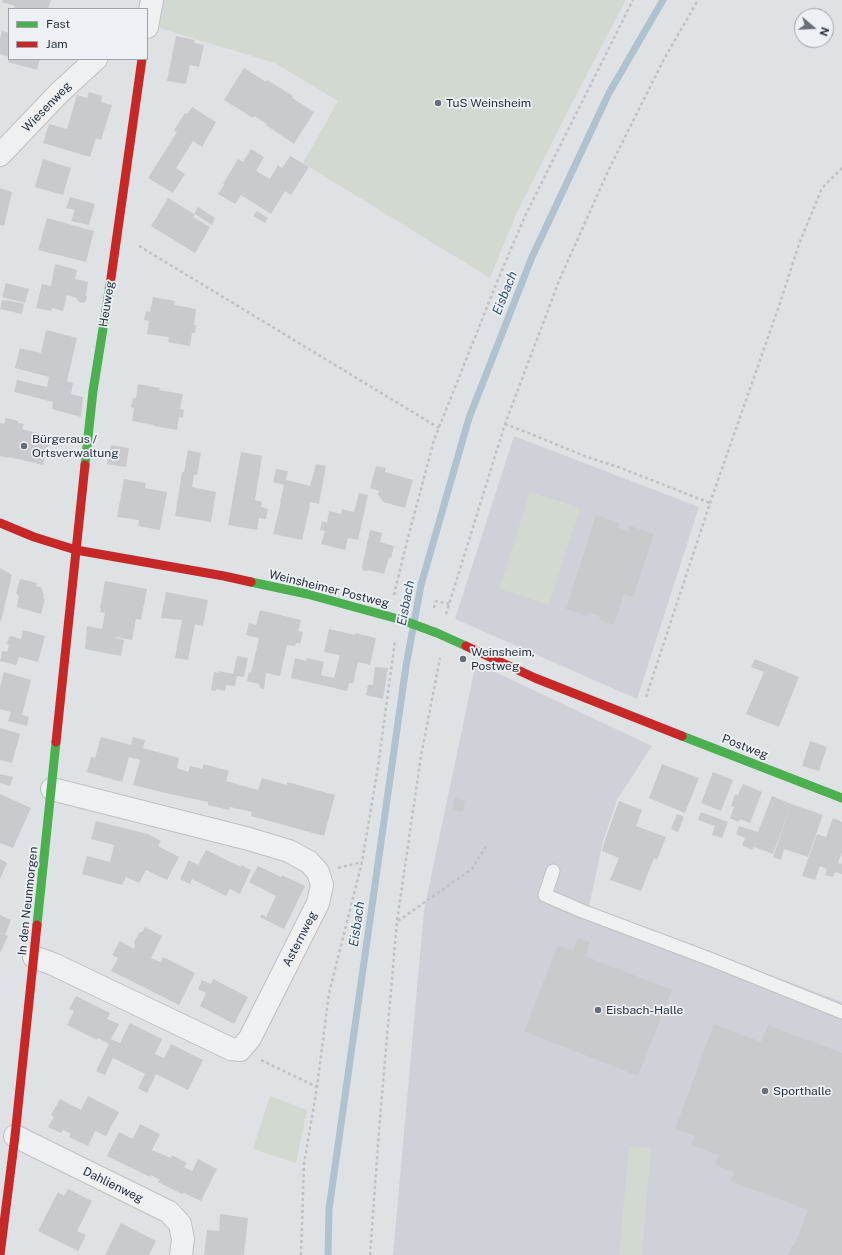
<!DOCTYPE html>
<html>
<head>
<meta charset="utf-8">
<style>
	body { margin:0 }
	#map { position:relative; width:842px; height:1255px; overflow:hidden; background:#dfe2e5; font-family:"Public Sans",sans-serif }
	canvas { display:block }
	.legend { position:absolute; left:8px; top:8px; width:140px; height:52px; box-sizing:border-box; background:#edf1f5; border:1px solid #9ea4ab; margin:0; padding:5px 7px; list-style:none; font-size:12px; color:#27313d }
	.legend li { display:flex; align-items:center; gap:8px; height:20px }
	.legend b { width:20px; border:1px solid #9ea4ab }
	.north { position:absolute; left:794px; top:8px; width:40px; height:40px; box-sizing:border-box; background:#edf1f5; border:1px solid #9ea4ab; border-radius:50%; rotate:109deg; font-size:11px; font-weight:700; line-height:16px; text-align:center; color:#27313d }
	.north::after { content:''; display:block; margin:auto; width:14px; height:18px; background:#676f78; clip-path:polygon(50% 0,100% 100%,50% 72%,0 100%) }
</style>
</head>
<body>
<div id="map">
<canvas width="842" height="1255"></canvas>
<ul class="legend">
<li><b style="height:5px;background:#4caf50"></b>Fast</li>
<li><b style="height:5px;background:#c62828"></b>Jam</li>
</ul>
<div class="north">N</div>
</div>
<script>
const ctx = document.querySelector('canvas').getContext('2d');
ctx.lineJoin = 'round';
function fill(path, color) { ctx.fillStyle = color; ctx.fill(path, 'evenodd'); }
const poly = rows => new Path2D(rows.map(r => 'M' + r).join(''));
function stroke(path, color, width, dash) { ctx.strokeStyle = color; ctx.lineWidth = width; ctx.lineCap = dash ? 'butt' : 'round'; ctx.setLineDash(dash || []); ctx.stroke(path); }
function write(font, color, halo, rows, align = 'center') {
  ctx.font = font + ' "Public Sans",sans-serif'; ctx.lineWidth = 3.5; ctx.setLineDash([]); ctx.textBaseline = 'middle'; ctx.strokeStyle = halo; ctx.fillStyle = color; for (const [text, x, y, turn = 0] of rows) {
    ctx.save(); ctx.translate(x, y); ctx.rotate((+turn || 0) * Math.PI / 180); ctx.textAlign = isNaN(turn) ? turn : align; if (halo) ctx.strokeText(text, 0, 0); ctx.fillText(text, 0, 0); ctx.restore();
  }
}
fill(poly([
	[514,436,699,507,637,699,455,619],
	[476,663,652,746,617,800,603,842,589,906,842,1002,842,1255,393,1255,424,910]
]), '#ced2d8');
fill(poly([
	[163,0,626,0,575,97,517,212,490,278,303,163,338,101,275,63,159,28],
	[530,492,580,508,549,605,499,589],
	[270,1096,307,1110,296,1163,253,1149],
	[629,1146,651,1148,642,1255,619,1255]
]), '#d1d9d0');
stroke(poly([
	[328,1255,329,1209,406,666,421,585,469,418,532,257,609,93,663,0]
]), '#aec2cf', 7);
fill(poly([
	[3,0,51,0,48,9,14,9,15,6,2,2],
	[2,31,9,33,9,57,0,54,0,39],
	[176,36,195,40,194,43,204,45,199,67,190,65,186,84,167,81],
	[9,59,40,59,37,70,8,62],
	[244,68,266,82,267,80,293,96,292,98,314,112,294,144,266,125,267,124,254,116,253,118,224,100],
	[89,92,102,96,101,102,112,105,101,140,96,138,90,157,43,143,49,124,67,129,77,95,87,98],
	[192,107,216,122,202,147,193,141,176,168,185,174,173,193,148,178,177,132,174,130,185,113,187,114],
	[251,149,264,157,256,171,270,179,278,165,282,168,290,156,309,167,291,195,285,191,271,214,241,195,235,204,218,194,224,185,223,184,238,159,243,162],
	[43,159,71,168,63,195,35,187],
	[0,188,12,192,4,226,0,225],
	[70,197,95,204,89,225,71,221,75,210,66,208],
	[168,198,194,214,198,207,215,218,212,225,195,214,193,217,210,227,195,253,151,226],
	[257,211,268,218,265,223,253,216],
	[47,218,94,231,86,262,38,250],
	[55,264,77,270,75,279,88,282,86,295,87,297,86,301,83,303,79,302,76,299,77,298,67,295,63,311,52,308,51,311,36,308,42,284,51,286],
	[6,283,29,289,25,303,2,297],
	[153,297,175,301,174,305,196,309,194,325,196,325,195,333,192,333,190,346,168,342,169,337,147,334,149,321,144,320,146,311,150,312],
	[2,300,7,301,7,300,24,304,22,314,0,309],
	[46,330,77,338,67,381,73,383,71,394,83,397,81,417,52,409,53,402,14,392,17,380,47,387,49,377,15,368,20,348,41,353],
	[138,384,160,388,159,390,183,394,180,409,184,410,183,418,179,417,177,430,154,426,154,425,132,421,134,408,131,407,133,398,136,398],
	[6,418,18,421,18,423,24,424,22,429,50,436,43,465,9,457,9,458,0,456,0,423,4,424],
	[111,445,129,448,126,467,107,464],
	[188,450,201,453,197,475,194,475,192,487,216,492,211,522,175,516,182,472,184,472],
	[241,452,262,456,255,500,262,502,261,507,268,509,266,519,259,518,257,530,228,525],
	[316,464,326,466,319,504,310,502,309,506,310,506,302,540,273,534,281,502,280,502,284,485,273,482,276,469,288,471,286,480,310,486],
	[376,466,386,468,385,472,413,480,405,508,383,502,378,494,379,491,370,488],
	[124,479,146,483,145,488,167,492,160,530,138,526,139,520,117,517],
	[359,493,368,495,358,540,348,538,345,550,321,544,325,531,320,530,322,521,327,523,329,511,341,514,342,509,354,512],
	[596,515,619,523,617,527,628,531,630,526,654,534,633,597,624,594,614,625,599,620,600,616,589,613,588,616,566,609],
	[370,530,382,533,380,542,394,546,391,558,389,557,384,574,369,570,366,571,363,570,362,567],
	[0,568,12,575,1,621,0,621],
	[20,579,37,583,36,586,41,587,44,595,43,598,45,599,41,614,17,607,19,596,16,593],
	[105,581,147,589,142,615,141,620,136,619,132,640,116,637,116,638,124,640,121,656,85,649,87,626,102,629,105,613,100,612,101,608,100,608],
	[166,592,208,600,203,626,195,624,188,660,175,658,182,620,161,618],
	[260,610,301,620,298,631,303,632,300,644,296,643,295,646,287,645,280,676,266,673,264,689,260,688,259,684,247,681,249,672,251,673,259,638,246,635,249,623,256,625],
	[329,629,355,635,355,633,376,638,370,665,358,662,353,684,349,683,347,691,291,678,295,658,306,661,307,658,324,662,321,675,334,678,340,655,324,652],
	[23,630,45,636,38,662,19,657,16,665,0,661,2,651,7,652,9,645,7,644,9,637,11,636,21,639],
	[237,656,248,658,244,677,237,676,235,686,226,685,225,691,216,689,216,691,211,690,214,672,219,673,219,671,233,674],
	[755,659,799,677,779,727,746,714,764,672,751,667],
	[375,667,388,668,383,699,366,695,368,685,373,685],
	[4,672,31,680,22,715,29,717,27,726,8,721,11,712,0,709,0,687],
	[0,728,20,734,12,763,0,760],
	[101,737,131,745,133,737,145,740,143,748,179,758,177,768,188,772,190,766,202,769,204,764,229,771,226,781,258,790,262,778,287,785,287,782,335,795,324,836,251,816,252,812,230,807,229,810,208,805,208,802,170,794,133,785,140,760,129,757,122,782,87,772,91,757,95,758],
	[810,741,827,747,819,771,802,766],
	[662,764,699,778,685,813,649,798],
	[713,772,733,780,721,811,701,803],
	[0,774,13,777,10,786,0,783],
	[743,784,762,792,750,823,740,819,739,822,730,818,734,807,731,806,735,794,738,795],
	[0,794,31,808,13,848,0,843],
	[772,796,791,804,773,854,754,847,752,850,742,845,745,838,736,834,739,826,758,832],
	[454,798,465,800,463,812,452,810],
	[619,801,642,810,636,826,666,837,657,860,654,858,641,891,610,880,619,858,602,851,605,840],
	[791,804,823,815,808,857,784,849,781,860,773,857],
	[701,812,728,822,722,838,712,835,715,826,698,820],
	[677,814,684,817,678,832,671,829],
	[833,818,842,822,842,852,838,863,842,864,842,874,835,872,833,877,825,875,827,869,820,866,815,880,802,876,817,834,826,837],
	[96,821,148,834,161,841,158,846,179,857,167,880,146,870,139,883,126,877,122,885,82,874,87,856,110,862,114,845,91,839],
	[206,850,241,867,241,865,251,870,240,894,230,889,226,896,192,879,190,884,180,879,189,860,198,865],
	[0,859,7,863,0,879],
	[258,866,281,877,282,875,305,886,284,929,260,917,262,914,266,917,276,896,249,882],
	[0,915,11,920,5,935,8,936,0,953],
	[145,927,162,936,151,958,160,962,163,957,195,973,179,1005,111,971,118,958,112,955,120,941,134,949,135,945,134,942,139,933,143,931],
	[578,938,590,942,585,956,672,990,638,1076,524,1031,558,945,573,951],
	[213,979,248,997,234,1024,200,1006,206,993,198,989,202,980,211,984],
	[76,996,110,1013,107,1019,119,1024,111,1039,120,1043,130,1023,162,1039,155,1054,164,1058,171,1044,203,1060,188,1090,156,1074,147,1093,138,1088,145,1074,113,1058,105,1075,96,1071,109,1044,98,1038,97,1040,67,1025,74,1011,69,1009],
	[714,1024,761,1042,768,1025,842,1053,842,1255,788,1255,792,1245,794,1246,808,1210,730,1181,734,1172,715,1165,719,1155,691,1145,695,1136,675,1129],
	[88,1096,119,1112,106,1136,95,1131,88,1146,69,1137,71,1134,63,1130,61,1133,48,1127,54,1117,51,1115,60,1099,81,1110],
	[140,1124,160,1134,152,1150,171,1158,172,1155,187,1163,184,1167,192,1171,198,1159,217,1169,201,1201,184,1193,182,1194,158,1182,160,1180,151,1175,150,1177,107,1156,119,1132,133,1139],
	[68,1189,92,1201,77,1231,86,1235,78,1251,38,1231,58,1192,64,1196],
	[220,1214,248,1218,244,1255,204,1255,207,1230,219,1231],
	[121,1223,156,1241,149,1255,105,1255]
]), '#c8cacd');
const lane = poly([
	[553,871,545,895,582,911,710,959,842,1012]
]);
const street = poly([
	[147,27,152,0],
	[0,155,59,93,96,59],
	[34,957,53,964,231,1049,240,1050,250,1038,318,903,322,885,318,872,309,862,289,851,249,839,52,789],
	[15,1136,169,1212,180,1224,183,1239,181,1255]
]);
stroke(lane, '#bec0c3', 15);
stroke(street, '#bec0c3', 24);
stroke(poly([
	[139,246,439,428],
	[505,424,526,432,587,457,621,468,710,503],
	[394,595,404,553,434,440,497,282,525,216,633,0],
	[433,607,434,607,436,601,449,604],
	[446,614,505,424,559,281,609,169,663,61,698,0],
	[646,697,710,503,780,303,799,244,822,188,842,168],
	[338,868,362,862],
	[398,921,472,869,486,846],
	[261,1060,317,1087],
	[301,1255,304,1164,317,1087,329,993,362,862,378,767,395,641],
	[370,1255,380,1118,397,921,421,756,440,658]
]), '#bec1c5', 2.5, [3, 3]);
stroke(lane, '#eff0f1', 13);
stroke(street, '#eff0f1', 22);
stroke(poly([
	[85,465,93,391,110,285],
	[251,582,307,594,402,620,437,633,466,646],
	[682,736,842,798],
	[37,925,56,742]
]), '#4caf50', 9);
stroke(poly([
	[110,285,142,59],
	[0,523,34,537,76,550,224,576,251,582],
	[466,646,535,678,682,736],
	[56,742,85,465],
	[0,1255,15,1136,37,925]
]), '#c62828', 9);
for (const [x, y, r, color] of [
	[438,103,4,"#676f78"],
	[24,446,4,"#676f78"],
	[463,659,4,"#676f78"],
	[598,1010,4,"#676f78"],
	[765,1091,4,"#676f78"]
]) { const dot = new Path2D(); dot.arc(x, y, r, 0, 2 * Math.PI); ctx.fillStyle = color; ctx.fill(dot); stroke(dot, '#edf1f5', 1.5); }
write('12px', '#27313d', '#edf1f5', [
	["TuS Weinsheim",446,103],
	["Bürgeraus /",32,439],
	["Ortsverwaltung",32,453],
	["Weinsheim,",471,652],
	["Postweg",471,666],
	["Eisbach-Halle",606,1010],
	["Sporthalle",773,1091]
], 'left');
write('12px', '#27313d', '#edf1f5', [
	["Wiesenweg",47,107,-46],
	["Heuweg",107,304,-81],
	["Weinsheimer Postweg",329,589,14],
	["Postweg",745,747,21],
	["In den Neunmorgen",28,901,-84],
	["Asternweg",300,939,-63],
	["Dahlienweg",113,1185,26]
]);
write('italic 13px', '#335470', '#edf1f5', [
	["Eisbach",505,293,-68],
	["Eisbach",406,603,-79],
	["Eisbach",357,924,-82]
]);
</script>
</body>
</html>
